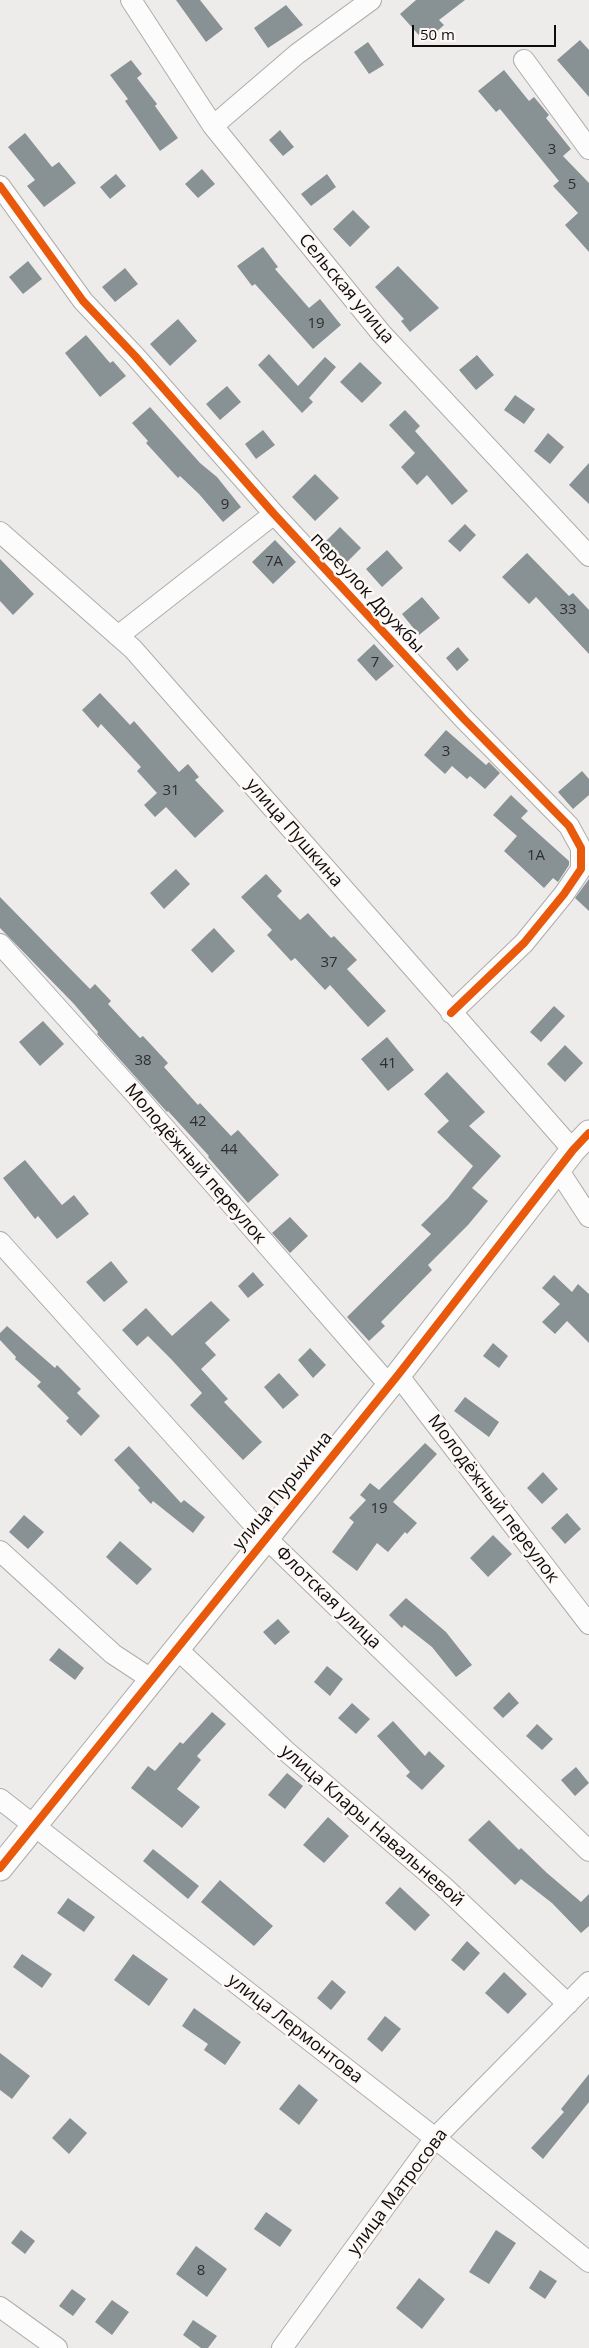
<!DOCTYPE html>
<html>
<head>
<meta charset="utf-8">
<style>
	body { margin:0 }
	#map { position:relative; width:589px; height:2348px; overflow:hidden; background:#eeecea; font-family:"Open Sans",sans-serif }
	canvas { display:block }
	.scale { position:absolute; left:412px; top:25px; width:144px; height:22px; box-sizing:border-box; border:2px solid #0f0d0c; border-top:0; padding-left:6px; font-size:15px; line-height:18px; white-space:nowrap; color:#0f0d0c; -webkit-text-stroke:4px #fdf8f6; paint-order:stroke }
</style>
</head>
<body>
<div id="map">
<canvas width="589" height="2348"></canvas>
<div class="scale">50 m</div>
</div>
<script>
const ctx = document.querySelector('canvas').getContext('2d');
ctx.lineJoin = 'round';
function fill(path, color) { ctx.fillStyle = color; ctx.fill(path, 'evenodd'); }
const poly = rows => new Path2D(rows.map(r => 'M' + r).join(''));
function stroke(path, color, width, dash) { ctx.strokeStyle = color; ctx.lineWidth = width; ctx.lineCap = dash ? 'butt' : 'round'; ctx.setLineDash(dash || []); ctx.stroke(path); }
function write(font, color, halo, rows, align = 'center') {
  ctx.font = font + ' "Open Sans",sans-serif'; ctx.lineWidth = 5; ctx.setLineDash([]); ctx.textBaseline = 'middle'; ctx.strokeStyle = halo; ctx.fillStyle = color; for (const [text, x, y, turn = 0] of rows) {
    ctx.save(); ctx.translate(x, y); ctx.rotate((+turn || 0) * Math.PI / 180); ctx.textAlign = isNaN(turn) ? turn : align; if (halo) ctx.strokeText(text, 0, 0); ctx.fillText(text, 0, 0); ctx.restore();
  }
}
fill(poly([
	[176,0,200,0,223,29,206,42],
	[416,0,465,0,439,20,444,25,425,42,400,14],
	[286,5,303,25,268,48,254,28],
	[580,40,589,50,589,97,557,60],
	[368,42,384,65,369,74,354,52],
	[131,60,142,74,137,78,157,104,155,106,178,138,160,151,125,101,128,99,110,75],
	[504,70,529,101,534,97,549,115,546,118,571,149,563,156,589,183,589,252,565,225,578,213,553,186,559,181,500,109,496,112,478,91],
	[280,130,294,147,283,156,269,140],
	[25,133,52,167,59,162,76,183,44,207,27,186,35,180,8,147],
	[202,169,215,184,198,198,185,184],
	[116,174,126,186,110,199,100,187],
	[327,174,336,187,311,206,301,194],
	[353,210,370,227,350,247,333,229],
	[263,247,278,267,275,269,309,308,320,299,341,325,313,349,255,284,252,286,237,266],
	[28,261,42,279,23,294,9,277],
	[398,266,439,308,410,332,401,321,404,319,375,287],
	[125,268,138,284,115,302,102,287],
	[178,319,197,341,170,366,150,344],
	[86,335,110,363,113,361,126,376,100,397,65,353],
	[269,354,298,386,325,357,336,367,309,398,313,402,302,413,258,365],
	[477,355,494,375,476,390,459,370],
	[360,362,382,383,362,403,340,382],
	[227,386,241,402,220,420,206,404],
	[515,395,535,409,524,424,504,410],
	[150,407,200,463,217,477,241,507,223,522,199,494,180,476,178,478,146,443,148,441,132,423],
	[405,410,420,426,415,431,468,491,452,505,427,475,417,485,401,467,415,453,389,425],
	[263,430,275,445,256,459,245,444],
	[548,433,564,447,550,464,534,451],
	[589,463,589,504,569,485],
	[315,474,339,498,315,521,292,497],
	[465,524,476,535,460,552,448,541],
	[340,527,361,548,347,562,326,541],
	[275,540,296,562,273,584,252,562],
	[387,550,403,568,382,587,366,569],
	[527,553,569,596,573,593,589,610,589,654,536,597,529,604,502,577],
	[0,559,34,594,13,615,0,601],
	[422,597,440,618,419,635,402,614],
	[374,644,394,666,376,681,357,660],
	[458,647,469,660,457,671,446,658],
	[100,693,130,725,134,721,179,772,188,764,199,777,195,780,224,811,195,838,166,807,155,817,144,805,157,793,137,771,141,767,101,724,98,728,82,710],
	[446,730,486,765,489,762,500,773,485,789,470,776,467,779,452,766,445,774,424,755],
	[582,771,589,779,589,795,573,809,558,792],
	[511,795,528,811,521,818,569,861,569,865,558,882,553,878,544,888,504,851,517,836,493,815],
	[176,869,190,884,164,909,150,893],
	[266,874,282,891,277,896,300,920,308,913,331,938,334,936,357,960,347,969,386,1011,368,1027,330,985,325,990,295,958,291,961,267,935,272,930,241,897],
	[589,879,589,911,575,898],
	[0,897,90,989,95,984,111,1001,108,1004,140,1038,143,1036,168,1063,164,1067,198,1105,200,1103,231,1136,238,1130,279,1175,248,1203,208,1157,209,1156,168,1111,167,1112,97,1034,98,1032,74,1004,0,928],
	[214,928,235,951,212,973,191,950],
	[554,1006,565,1016,541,1042,530,1032],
	[43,1021,64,1044,40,1066,19,1042],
	[387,1037,414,1070,388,1091,361,1059],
	[565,1045,583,1063,565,1082,547,1064],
	[447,1072,485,1112,469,1126,501,1156,472,1188,488,1201,468,1225,428,1265,432,1270,381,1322,385,1326,369,1341,347,1317,431,1234,421,1225,448,1198,473,1166,437,1132,449,1121,424,1094],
	[25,1160,62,1205,74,1195,89,1214,57,1239,38,1216,35,1219,3,1178],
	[290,1217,308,1236,290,1253,272,1233],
	[111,1261,128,1282,104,1302,86,1282],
	[253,1272,264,1285,248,1298,238,1286],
	[554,1275,572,1292,578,1284,589,1294,589,1343,567,1321,555,1334,542,1322,560,1304,542,1288],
	[211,1301,230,1320,205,1343,216,1355,201,1369,228,1399,224,1402,262,1442,243,1460,190,1405,202,1393,171,1359,148,1336,137,1346,122,1330,146,1308,172,1336],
	[7,1326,55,1368,57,1365,81,1389,77,1393,100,1416,81,1436,66,1421,69,1418,37,1386,41,1382,15,1359,16,1357,0,1340,0,1333],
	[493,1343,508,1356,499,1368,483,1356],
	[310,1348,326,1365,313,1378,298,1360],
	[279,1373,299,1395,283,1409,264,1387],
	[465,1397,499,1422,489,1437,454,1411],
	[425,1443,437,1454,393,1502,417,1523,407,1534,405,1532,388,1552,377,1543,357,1571,332,1552,354,1522,349,1518,366,1500,360,1495,370,1483,379,1490],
	[129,1446,181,1503,184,1500,205,1517,193,1533,153,1501,151,1504,138,1490,140,1488,114,1460],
	[543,1472,558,1489,542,1504,527,1488],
	[567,1513,581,1529,565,1544,551,1528],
	[24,1515,44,1532,28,1549,9,1532],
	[493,1535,512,1554,488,1577,470,1558],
	[120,1541,152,1569,137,1585,106,1557],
	[406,1598,446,1632,472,1665,456,1677,432,1647,404,1625,402,1628,389,1615],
	[278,1619,290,1632,275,1645,263,1632],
	[59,1648,84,1668,75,1680,49,1660],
	[327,1666,343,1679,330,1696,314,1682],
	[509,1692,519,1703,503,1718,493,1708],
	[352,1703,370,1719,356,1734,338,1718],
	[212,1712,226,1724,197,1756,201,1760,177,1789,200,1807,182,1828,131,1788,148,1766,155,1771,180,1742,183,1744],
	[393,1721,425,1756,429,1751,445,1766,422,1790,406,1776,410,1772,377,1736],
	[537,1724,553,1739,542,1750,526,1736],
	[576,1767,589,1783,575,1796,561,1780],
	[287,1773,303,1786,285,1809,268,1795],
	[328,1817,349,1836,324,1863,303,1845],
	[489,1820,519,1850,521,1848,547,1873,581,1902,589,1894,589,1926,581,1933,552,1903,521,1879,515,1885,468,1840],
	[153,1849,199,1886,188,1899,143,1861],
	[220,1880,273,1926,254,1946,201,1902],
	[400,1887,430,1915,415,1931,385,1903],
	[68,1898,95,1917,84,1932,57,1913],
	[467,1941,480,1953,464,1971,451,1960],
	[22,1954,52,1974,42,1988,13,1967],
	[133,1954,168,1979,149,2006,114,1980],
	[504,1972,527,1994,508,2014,485,1993],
	[332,1980,346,1992,331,2010,317,1998],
	[194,2008,241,2042,225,2065,204,2050,208,2044,182,2026],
	[385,2016,401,2029,382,2052,367,2039],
	[0,2053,30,2076,12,2099,0,2090],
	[589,2074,589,2102,543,2159,531,2148,564,2112,561,2109],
	[299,2084,318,2100,299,2125,279,2109],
	[70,2118,87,2133,69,2154,52,2138],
	[266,2212,292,2230,280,2247,254,2229],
	[21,2230,35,2241,25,2254,11,2243],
	[496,2230,516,2243,489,2284,469,2272],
	[196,2246,227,2269,207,2297,176,2274],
	[540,2270,557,2281,545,2299,529,2288],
	[419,2278,445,2299,422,2329,396,2308],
	[72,2289,86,2299,73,2316,59,2306],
	[112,2300,129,2312,112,2335,95,2322],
	[193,2320,217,2336,208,2348,201,2348,183,2335]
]), '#889194');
const minor = poly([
	[131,0,213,126,381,333,589,556],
	[524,60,589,149],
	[213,126,297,54,371,0],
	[0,186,83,301,135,356,274,514,463,718,569,826,581,848,581,869,564,894,524,943,451,1013],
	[0,532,133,649,573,1150],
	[118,636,274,514],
	[0,944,136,1095,389,1385],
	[559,1171,589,1217],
	[0,1242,265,1537,589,1851],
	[398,1375,589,1624],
	[0,1551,113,1654,151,1679],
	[176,1648,286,1751,443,1886,568,2004],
	[0,1799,435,2138,589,2262],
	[0,2307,57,2348],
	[282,2348,435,2138,589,1982]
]);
const tertiary = poly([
	[0,1868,398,1375,573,1150,589,1133]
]);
stroke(minor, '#aeadab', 22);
stroke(tertiary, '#aeadab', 27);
stroke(minor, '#fcfcfc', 20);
stroke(tertiary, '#fcfcfc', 25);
stroke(poly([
	[0,186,83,301,135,356,274,514,463,718,569,826,581,848,581,869,564,894,524,943,451,1013],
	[0,1868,398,1375,573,1150,589,1133]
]), '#e8590c', 8);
write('15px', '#2d2e2e', null, [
	["3",552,150],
	["5",572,185],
	["19",316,324],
	["9",225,505],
	["7А",274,562],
	["33",568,610],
	["7",375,663],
	["3",446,752],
	["31",171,791],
	["1А",536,856],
	["37",329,963],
	["38",143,1061],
	["41",388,1064],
	["42",198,1122],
	["44",229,1150],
	["19",379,1509],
	["8",201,2271]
]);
write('18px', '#0f0d0c', '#fdf8f6', [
	["Сельская улица",346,289,50],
	["переулок Дружбы",367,593,47],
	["улица Пушкина",294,833,49],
	["Молодёжный переулок",195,1164,49],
	["улица Пурыхина",283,1491,-51],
	["Молодёжный переулок",493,1499,53],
	["Флотская улица",328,1598,44],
	["улица Клары Навальневой",372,1826,41],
	["улица Лермонтова",295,2029,38],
	["улица Матросова",398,2192,-53]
]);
</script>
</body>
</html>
